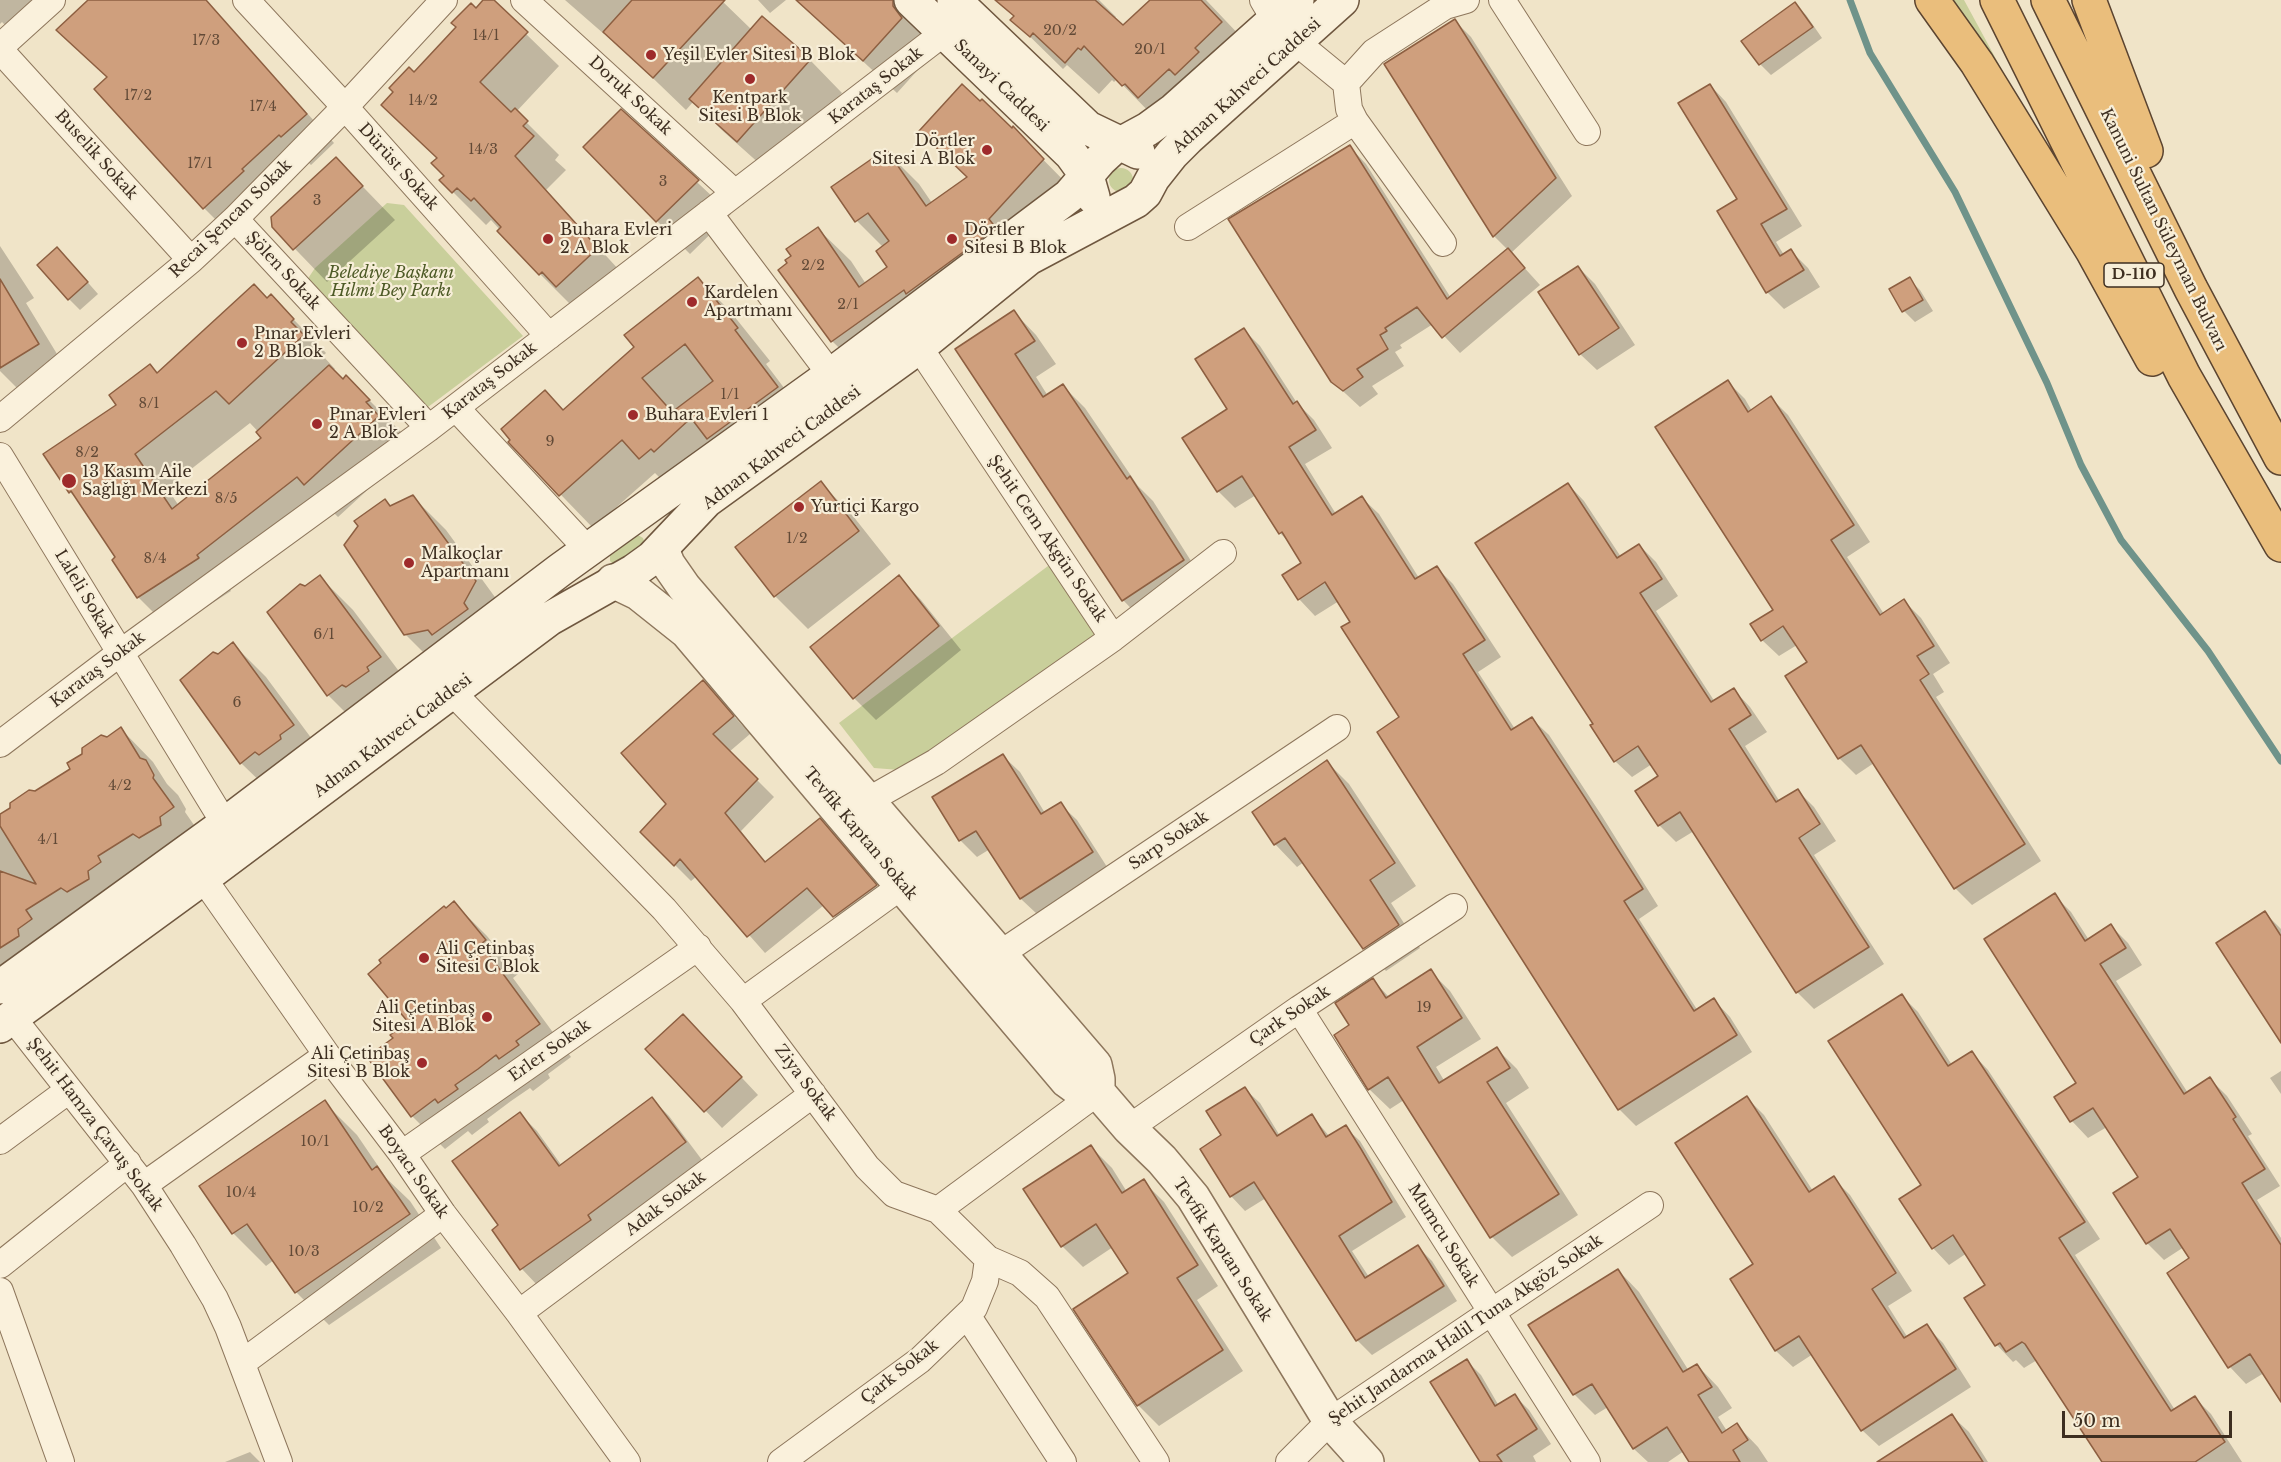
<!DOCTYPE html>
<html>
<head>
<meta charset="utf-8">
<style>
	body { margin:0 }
	#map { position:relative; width:2281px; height:1462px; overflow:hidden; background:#f0e4c8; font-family:"Libre Baskerville",serif }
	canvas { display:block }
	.scale { position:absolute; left:2062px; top:1411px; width:170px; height:27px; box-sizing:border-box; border:3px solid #3d2e20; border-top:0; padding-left:8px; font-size:18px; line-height:21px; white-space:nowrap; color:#3d2e20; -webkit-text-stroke:4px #f7eed8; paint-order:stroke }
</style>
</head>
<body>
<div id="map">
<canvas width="2281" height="1462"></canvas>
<div class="scale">50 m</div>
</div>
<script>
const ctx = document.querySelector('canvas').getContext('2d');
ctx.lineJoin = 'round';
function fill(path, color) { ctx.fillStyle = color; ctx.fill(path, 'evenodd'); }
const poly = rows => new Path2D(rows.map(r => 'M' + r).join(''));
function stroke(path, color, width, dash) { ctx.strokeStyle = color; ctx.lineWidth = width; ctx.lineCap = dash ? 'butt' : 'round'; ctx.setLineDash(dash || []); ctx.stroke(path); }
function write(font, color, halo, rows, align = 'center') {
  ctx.font = font + ' "Libre Baskerville",serif'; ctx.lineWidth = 4.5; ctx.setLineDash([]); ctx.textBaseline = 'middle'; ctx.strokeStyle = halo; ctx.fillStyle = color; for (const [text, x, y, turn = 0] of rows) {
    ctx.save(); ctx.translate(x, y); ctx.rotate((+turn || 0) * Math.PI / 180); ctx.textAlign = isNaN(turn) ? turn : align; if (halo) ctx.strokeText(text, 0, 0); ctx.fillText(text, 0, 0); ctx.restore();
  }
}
fill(poly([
	[1951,0,1964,0,2008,81],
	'1109 180a12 12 0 1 1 24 0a12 12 0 1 1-24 0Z',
	[387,203,404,205,523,336,428,407,305,283,315,268],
	[636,534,643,538,645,544,614,565,610,561,610,555,616,547],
	[1052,563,1104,636,900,770,874,768,839,723]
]), '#c9cf9b');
fill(poly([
	[0,0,40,0,9,29,2,22,0,24],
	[90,0,205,0,334,143,311,165,308,162,232,236,204,208,108,78,58,30],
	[485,0,491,0,559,66,516,112,559,155,555,160,566,170,546,190,630,282,573,307,540,274,491,220,486,225,441,180,446,176,438,159,414,74],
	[565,0,721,0,752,30,810,60,842,93,771,174,724,132,693,102,686,110,605,32,604,34],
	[758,0,786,0,770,13],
	[797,0,893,0,925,32,934,52,897,93],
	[998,0,1099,0,1116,17,1114,19,1123,27,1157,0,1206,0,1244,40,1155,118,1117,79,1114,82,1112,80,1099,94,1067,65,1063,69,1013,20,1015,17],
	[1795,4,1806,15,1822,38,1771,75,1760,64],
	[1455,21,1471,37,1572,196,1511,253,1540,285,1460,353,1433,324,1400,345,1402,348,1395,352,1404,366,1372,386,1378,394,1360,407,1332,381,1350,147,1366,164,1451,298,1508,250,1494,236,1386,64],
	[1710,85,1726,102,1802,226,1776,242,1784,255,1791,251,1808,268,1820,287,1784,309,1767,292],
	[621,111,731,214,690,254,657,221],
	[1013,129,1076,193,865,373,832,341,789,264,818,229,851,261,866,284,889,267,883,247,857,221,886,151,919,184,932,203,968,178],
	[336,159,395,220,327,282,273,226],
	[0,246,34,298,26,303,71,377,31,402,0,371],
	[68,260,98,294,80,310,69,299],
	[1578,267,1595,284,1635,345,1597,370,1580,354],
	[698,279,730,311,770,361,766,364,809,421,673,491,655,473,593,528,510,442,545,392,564,411,636,347],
	[1909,279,1920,290,1933,311,1915,322,1904,311,1891,290],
	[271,296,326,353,323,356,335,369,333,371,343,380,346,377,402,433,411,450,338,517,330,509,229,588,231,591,171,630,138,597,114,560,117,558,80,502,70,492,119,406,150,366,158,374],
	[250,423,264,438,179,506,167,488],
	[1014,312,1036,335,1056,364,1036,377,1048,396,1063,386,1085,408,1138,486,1153,501,1205,583,1145,623,1123,600,957,349],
	[1244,330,1260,346,1297,403,1314,420,1332,448,1305,464,1336,514,1362,498,1379,514,1419,578,1437,568,1453,584,1501,657,1478,672,1515,729,1532,719,1549,735,1602,816,1658,906,1639,919,1698,1011,1714,1000,1730,1017,1752,1052,1636,1126,1619,1109,1339,601,1315,616,1299,599,1303,563,1291,544,1280,533,1256,495,1235,508,1218,491,1185,438,1229,410],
	[1728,382,1745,399,1752,411,1771,398,1788,415,1870,542,1847,557,1884,614,1904,601,1921,618,1950,663,1933,674,1944,692,1936,697,2041,861,1972,905,1955,888,1874,763,1856,775,1839,758,1787,677,1809,663,1797,645,1779,656,1762,640,1775,610],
	[821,483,853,516,891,564,808,629,775,596,737,547],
	[1568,484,1584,501,1621,557,1639,545,1656,562,1678,596,1656,611,1715,702,1734,690,1750,707,1767,732,1745,746,1780,802,1798,791,1814,807,1836,841,1814,855,1884,964,1814,1009,1797,992,1694,831,1676,842,1659,825,1660,777,1652,764,1632,777,1615,761,1595,724],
	[413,497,446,530,508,615,438,667,405,634,391,507],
	[320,577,353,610,413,690,361,728,328,695,305,588],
	[899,577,921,600,961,650,876,720,854,698],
	[233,644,266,677,326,758,274,795,241,763,218,655],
	[703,682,750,734,729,752,774,797,741,831,766,863,820,820,892,903,851,933,824,905,765,953,697,876,691,881,642,832,668,804],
	[121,729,153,762,167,784,178,795,186,809,185,812,205,841,0,977,0,828,2,827,0,816,72,769,107,738],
	[1003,756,1020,772,1045,813,1060,804,1077,820,1109,870,1038,915,1021,899,990,849,977,857,960,840],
	[1327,762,1349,784,1416,886,1391,903,1420,948,1386,971,1364,948,1304,862,1297,867,1275,844],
	[2054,895,2071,912,2089,940,2111,926,2128,943,2142,965,2116,981,2188,1093,2210,1079,2227,1096,2252,1134,2248,1136,2280,1186,2257,1200,2281,1238,2281,1399,2264,1373,2246,1384,2230,1367,2169,1273,2191,1258,2184,1247,2164,1260,2147,1243,2140,1178,2107,1127,2088,1138,2072,1121,2056,1098,2078,1083],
	[454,903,487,936,518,974,513,978,571,1057,548,1074,550,1078,533,1091,530,1088,511,1101,487,1119,489,1122,472,1135,468,1131,445,1149,412,1116,395,1039,410,1022,446,909],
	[2265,913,2281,929,2281,1040],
	[1430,971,1450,991,1481,1039,1436,1067,1445,1082,1497,1049,1517,1069,1529,1088,1506,1103,1578,1215,1512,1257,1492,1237,1404,1100,1390,1109,1369,1089,1352,1026,1373,980,1389,997],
	[1901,995,1918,1012,1952,1065,1972,1053,1988,1070,2100,1239,2075,1255,2175,1410,2195,1398,2211,1414,2242,1462,2103,1462,2037,1360,2024,1368,2016,1360,2013,1362,1997,1345,1966,1299,1987,1285,1967,1253,1949,1265,1933,1248,1923,1186],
	[699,1032,758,1095,722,1128,647,1049],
	[2281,1071,2281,1094,2270,1078],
	[1245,1089,1260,1103,1280,1136,1312,1116,1330,1137,1345,1127,1360,1141,1406,1217,1352,1251,1369,1277,1418,1247,1432,1261,1457,1301,1372,1355,1357,1340,1266,1198,1245,1211,1231,1196,1224,1136],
	[1747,1098,1764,1115,1813,1191,1833,1178,1850,1195,1912,1291,1888,1306,1908,1338,1926,1326,1943,1343,1971,1387,1879,1446,1862,1430,1813,1354,1793,1367,1776,1351,1732,1279,1755,1265],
	[652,1099,669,1116,702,1160,604,1233,607,1237,538,1286,522,1269,494,1230,500,1226,520,1114,537,1131,562,1166],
	[324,1102,357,1135,387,1179,410,1201,441,1248,329,1325,296,1292,274,1260,266,1266,233,1233],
	[1091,1147,1112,1168,1127,1192,1143,1181,1164,1202,1218,1286,1197,1300,1243,1371,1159,1426,1138,1405,1130,1274,1113,1247,1083,1267,1062,1246],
	[1618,1270,1639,1292,1689,1371,1697,1365,1718,1387,1732,1408,1718,1417,1727,1431,1737,1425,1758,1447,1768,1462,1691,1462,1684,1451,1668,1462,1648,1462,1634,1449,1608,1407,1595,1415,1574,1394],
	[1467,1361,1481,1375,1499,1406,1515,1396,1529,1410,1551,1444,1533,1456,1536,1462,1482,1462],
	[1952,1416,1969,1432,1988,1462,1884,1462],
	[250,1452,260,1462,225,1462]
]), '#0003');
stroke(poly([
	[1850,0,1870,53,1955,192,2047,383,2081,465,2121,540,2208,651,2281,761]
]), '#6f938a', 7);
const building = poly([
	[88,0,206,0,307,114,281,137,279,135,242,169,244,171,203,209,94,89,107,77,56,30,88,0],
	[483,0,494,0,528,32,480,82,511,112,515,108,528,121,523,126,534,136,515,156,598,248,556,287,542,272,539,275,497,231,501,227,474,198,471,201,457,188,452,193,439,180,444,176,431,163,437,158,381,105,393,92,389,88,409,67,414,72,456,27,451,23,471,3,476,8,483,0],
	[632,0,725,0,653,78,603,32,632,0],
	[796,0,893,0,893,6,902,18,863,61,796,0],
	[995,0,1095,0,1123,25,1150,0,1201,0,1222,22,1195,48,1199,52,1175,75,1169,69,1138,98,1125,84,1122,86,1084,46,1081,50,1078,48,1065,63,1033,33,1030,37,1010,20,1014,16,995,0],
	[1795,2,1813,27,1759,65,1741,41,1795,2],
	[762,16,811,59,737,142,689,99,762,16],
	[1455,19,1556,178,1493,237,1384,64,1455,19],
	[962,84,980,101,982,99,1012,128,1013,126,1044,159,989,219,996,228,906,294,904,290,831,342,778,270,787,263,785,260,791,256,786,249,818,227,859,287,887,267,876,251,889,241,868,213,855,222,831,187,886,149,926,206,967,177,919,131,962,84],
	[1710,84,1787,209,1761,224,1780,256,1791,249,1804,270,1766,293,1717,211,1737,199,1678,103,1710,84],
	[621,109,699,180,656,222,583,147,621,109],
	[1350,145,1447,299,1508,248,1525,268,1442,338,1417,307,1385,328,1387,331,1380,335,1388,349,1357,369,1363,377,1343,391,1331,382,1228,219,1350,145],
	[336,157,363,186,293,250,272,227,271,217,336,157],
	[57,247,88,282,68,300,37,265,57,247],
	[1578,266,1619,328,1579,355,1538,292,1578,266],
	[698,277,738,328,735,330,778,387,707,439,691,418,654,452,651,449,639,459,622,440,559,496,508,442,510,440,501,429,545,390,563,410,634,347,624,335,698,277],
	[685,344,713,381,672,412,642,378,685,344],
	[1910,277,1923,300,1902,312,1889,289,1910,277],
	[0,279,39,344,0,368,0,279],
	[254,284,267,298,271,294,294,319,291,322,304,335,229,404,216,391,135,454,172,509,261,438,256,432,329,365,343,379,346,375,370,400,366,402,379,416,304,485,297,477,197,555,199,558,137,598,112,560,115,557,71,491,69,493,43,454,116,405,109,395,150,364,157,373,254,284],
	[1014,310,1035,341,1015,354,1043,397,1063,384,1127,479,1130,476,1184,560,1122,601,955,349,1014,310],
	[1244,328,1293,404,1297,401,1316,430,1289,447,1332,515,1362,496,1415,579,1437,566,1485,640,1463,654,1511,730,1532,717,1585,798,1643,889,1624,901,1694,1011,1714,998,1737,1035,1618,1110,1377,732,1399,717,1341,627,1350,622,1325,582,1298,600,1282,575,1301,563,1282,532,1279,534,1242,476,1217,492,1182,438,1227,409,1195,359,1244,328],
	[1728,380,1748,412,1771,396,1854,525,1831,540,1880,615,1904,599,1934,646,1917,656,1929,674,1920,680,2025,844,1954,889,1861,745,1838,759,1815,723,1785,676,1807,662,1783,626,1761,641,1750,624,1773,610,1655,427,1728,380],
	[821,481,859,531,774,597,735,547,821,481],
	[1568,483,1617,558,1639,544,1662,579,1640,593,1711,702,1734,688,1751,715,1729,729,1776,802,1798,789,1820,824,1799,838,1869,947,1796,993,1680,812,1658,826,1635,791,1658,776,1638,746,1614,762,1590,725,1593,724,1475,543,1568,483],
	[413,495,476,581,464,603,468,609,432,635,428,630,404,635,344,545,358,526,354,521,385,499,390,506,413,495],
	[320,575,381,657,367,667,369,671,346,687,342,685,327,696,267,612,300,584,305,586,320,575],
	[899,575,939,626,853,699,810,647,899,575],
	[233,642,294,725,280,735,281,739,259,755,255,752,240,764,180,680,213,652,218,654,233,642],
	[703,680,734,716,713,734,758,779,725,813,765,862,820,818,877,885,833,917,807,888,747,937,680,859,674,866,640,832,666,804,621,753,703,680],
	[121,727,140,758,146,760,154,775,153,778,174,807,160,817,161,825,139,838,133,834,98,856,101,862,88,871,89,879,67,892,61,888,26,910,32,919,18,929,19,936,0,948,0,871,36,884,0,826,0,814,10,808,10,803,29,790,35,791,70,769,67,763,82,754,82,748,101,735,107,737,121,727],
	[1003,754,1041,814,1061,802,1093,852,1020,899,976,831,959,841,932,797,1003,754],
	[1327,760,1395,863,1370,880,1399,925,1363,949,1285,838,1274,845,1252,812,1327,760],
	[2055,893,2085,941,2111,924,2126,948,2100,964,2184,1094,2210,1077,2236,1117,2233,1119,2265,1169,2242,1183,2281,1245,2281,1402,2250,1354,2228,1368,2167,1273,2189,1258,2170,1229,2146,1244,2113,1193,2138,1177,2093,1108,2070,1122,2054,1097,2076,1083,1984,939,2055,893],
	[454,901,486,940,481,944,540,1024,516,1041,519,1045,499,1059,496,1055,478,1069,455,1085,458,1089,438,1103,435,1099,411,1117,367,1057,393,1038,390,1035,408,1022,368,974,381,963,379,960,444,906,446,908,454,901],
	[2265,911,2281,936,2281,1043,2216,943,2265,911],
	[1431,969,1462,1018,1417,1047,1439,1083,1497,1047,1510,1068,1487,1082,1559,1194,1490,1238,1388,1077,1368,1090,1334,1035,1349,1025,1335,1003,1373,978,1386,998,1431,969],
	[1902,994,1948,1066,1972,1051,2085,1222,2059,1238,2171,1411,2195,1396,2225,1442,2195,1462,2102,1462,2025,1344,2022,1342,2006,1352,2000,1343,1995,1346,1964,1298,1985,1285,1953,1235,1932,1249,1899,1199,1921,1185,1828,1041,1902,994],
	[683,1014,742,1077,704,1112,645,1049,683,1014],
	[1245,1087,1277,1136,1312,1114,1326,1137,1346,1125,1361,1149,1392,1202,1339,1236,1365,1278,1418,1245,1444,1286,1356,1341,1254,1182,1230,1197,1200,1149,1221,1135,1206,1111,1245,1087],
	[1747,1096,1809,1192,1834,1176,1896,1273,1872,1289,1904,1338,1927,1324,1956,1369,1861,1431,1799,1336,1775,1351,1730,1279,1753,1264,1675,1143,1747,1096],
	[652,1097,686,1142,588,1215,591,1220,520,1270,492,1230,498,1225,452,1161,520,1112,559,1166,652,1097],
	[325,1100,372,1170,377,1166,410,1214,295,1293,247,1224,232,1234,199,1186,325,1100],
	[1091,1145,1122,1193,1144,1179,1198,1265,1177,1278,1223,1350,1137,1406,1073,1309,1128,1273,1096,1224,1061,1247,1023,1189,1091,1145],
	[1618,1269,1683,1372,1697,1364,1712,1387,1698,1395,1722,1433,1737,1423,1748,1440,1733,1450,1740,1462,1689,1462,1667,1427,1633,1449,1592,1384,1573,1395,1528,1325,1618,1269],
	[1467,1359,1495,1406,1515,1394,1537,1429,1497,1455,1502,1462,1480,1462,1430,1382,1467,1359],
	[1952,1414,1983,1462,1877,1462,1952,1414]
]);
fill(building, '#cf9f7d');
stroke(building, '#8d5f41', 1.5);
const minor = poly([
	[246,0,345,107,549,336],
	[524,0,735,193],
	[1263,0,1275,20],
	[1502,0,1587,132],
	[1296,42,1346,83],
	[0,47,52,0],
	[0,50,191,260],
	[709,213,831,375],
	[235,219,429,428],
	[1188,227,1355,121],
	[1443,243,1355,121,1349,109,1346,83,1374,52,1445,6,1466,0],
	[456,408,588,550],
	[0,419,191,260,235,219,345,107,444,0],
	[0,456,225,824],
	[1113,638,1223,553],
	[452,692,664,909,743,1001,867,1167,894,1194,938,1210,988,1259,1020,1273,1047,1297,1156,1462],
	[0,744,120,653,429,428,945,32],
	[869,800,936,762,1113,638,919,347],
	[203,878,327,1055,402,1154,443,1214,519,1313,627,1462],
	[1000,954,1337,728],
	[743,1001,903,885],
	[1299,1009,1587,1462],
	[12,1017,144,1185,183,1245,215,1299,228,1327,279,1462],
	[1129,1128,1299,1009,1454,907],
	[0,1141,69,1090],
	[402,1154,698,947],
	[144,1185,327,1055],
	[938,1210,1098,1092],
	[0,1265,128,1163],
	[0,1291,61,1462],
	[519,1313,813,1094],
	[967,1315,1063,1462],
	[242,1363,443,1214],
	[781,1462,920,1360,974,1308,985,1281,988,1259],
	[1289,1462,1330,1421,1650,1205]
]);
const tertiary = poly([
	[662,549,668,564,684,587,1095,1065,1098,1079,1098,1092,1129,1128,1162,1160,1193,1197,1330,1421,1367,1462],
	[613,581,638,593,687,632,1067,1081,1078,1089,1098,1092]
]);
const secondary = poly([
	[911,0,1071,154,1087,176,1093,197],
	[954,0,1088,128,1138,152],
	[0,987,225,824,560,570,831,375,1069,196,1100,160,1113,148,1148,129,1174,110,1297,0],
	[0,1026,203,878,549,619,634,571,652,558,706,501,919,347,1029,258,1136,201,1145,193,1153,178,1172,154,1188,138,1342,0]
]);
const trunk = poly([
	[1932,0,1977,63,2041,167,2092,250,2152,359],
	[1997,0,2184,376,2281,545],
	[2048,0,2191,289,2281,458],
	[2089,0,2146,151]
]);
stroke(minor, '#8d765c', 28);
stroke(tertiary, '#8d765c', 36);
stroke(secondary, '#6f573f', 36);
stroke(trunk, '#5b4430', 36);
stroke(minor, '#faf1dc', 26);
stroke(tertiary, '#faf1dc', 33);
stroke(secondary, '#faf1dc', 33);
stroke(trunk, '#eabe7c', 33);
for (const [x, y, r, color] of [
	[651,55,6,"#9e2a2b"],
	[750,79,6,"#9e2a2b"],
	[987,150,6,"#9e2a2b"],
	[548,239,6,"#9e2a2b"],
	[952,239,6,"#9e2a2b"],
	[692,302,6,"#9e2a2b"],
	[242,343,6,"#9e2a2b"],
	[633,415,6,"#9e2a2b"],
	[317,424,6,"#9e2a2b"],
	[69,481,8,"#9e2a2b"],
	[799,507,6,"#9e2a2b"],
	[409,563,6,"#9e2a2b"],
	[424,958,6,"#9e2a2b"],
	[487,1017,6,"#9e2a2b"],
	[422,1063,6,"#9e2a2b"]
]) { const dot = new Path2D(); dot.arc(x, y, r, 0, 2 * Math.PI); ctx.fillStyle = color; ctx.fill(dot); stroke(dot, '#f7eed8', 2); }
write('14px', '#624a37', null, [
	["20/2",1060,31],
	["14/1",486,36],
	["17/3",206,41],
	["20/1",1150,50],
	["17/2",138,96],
	["14/2",423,101],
	["17/4",263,107],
	["14/3",483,150],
	["17/1",200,164],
	["3",663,182],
	["3",317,201],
	["2/2",813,266],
	["2/1",848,305],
	["1/1",730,395],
	["8/1",149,404],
	["9",550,442],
	["8/2",87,453],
	["8/5",226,499],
	["1/2",797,539],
	["8/4",155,559],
	["6/1",324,635],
	["6",237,703],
	["4/2",120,786],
	["4/1",48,840],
	["19",1424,1008],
	["10/1",315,1142],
	["10/4",241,1193],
	["10/2",368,1208],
	["10/3",304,1252]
]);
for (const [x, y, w] of [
	[2134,275,60]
]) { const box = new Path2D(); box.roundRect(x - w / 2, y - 12, w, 24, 4.5); ctx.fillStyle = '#f7eed8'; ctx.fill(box); stroke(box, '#3d2e20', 1.5); }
write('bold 15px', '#3d2e20', null, [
	["D-110",2134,275]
]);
write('16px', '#3d2e20', '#f7eed8', [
	["Yeşil Evler Sitesi B Blok",663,55],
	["Kentpark",750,98,"center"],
	["Sitesi B Blok",750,116,"center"],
	["Dörtler",975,141,"right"],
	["Sitesi A Blok",975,159,"right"],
	["Buhara Evleri",560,230],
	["2 A Blok",560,248],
	["Dörtler",964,230],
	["Sitesi B Blok",964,248],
	["Kardelen",704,293],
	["Apartmanı",704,311],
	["Pınar Evleri",254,334],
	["2 B Blok",254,352],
	["Pınar Evleri",329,415],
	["2 A Blok",329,433],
	["Buhara Evleri 1",645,415],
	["13 Kasım Aile",82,472],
	["Sağlığı Merkezi",82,490],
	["Yurtiçi Kargo",811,507],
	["Malkoçlar",421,554],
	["Apartmanı",421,572],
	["Ali Çetinbaş",436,949],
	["Sitesi C Blok",436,967],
	["Ali Çetinbaş",475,1008,"right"],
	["Sitesi A Blok",475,1026,"right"],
	["Ali Çetinbaş",410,1054,"right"],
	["Sitesi B Blok",410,1072,"right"]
], 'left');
write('16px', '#3d2e20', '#f7eed8', [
	["Karataş Sokak",876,86,-38],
	["Sanayi Caddesi",1001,86,44],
	["Adnan Kahveci Caddesi",1247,86,-42],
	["Doruk Sokak",630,96,43],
	["Buselik Sokak",96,155,48],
	["Dürüst Sokak",398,167,48],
	["Recai Şencan Sokak",231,219,-44],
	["Kanuni Sultan Süleyman Bulvarı",2163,230,64],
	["Şölen Sokak",283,271,47],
	["Karataş Sokak",490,381,-38],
	["Adnan Kahveci Caddesi",782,448,-37],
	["Şehit Cem Akgün Sokak",1047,539,56],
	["Laleli Sokak",84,594,59],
	["Karataş Sokak",98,670,-37],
	["Adnan Kahveci Caddesi",393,736,-37],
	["Tevfik Kaptan Sokak",860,834,50],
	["Sarp Sokak",1169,841,-34],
	["Çark Sokak",1290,1016,-34],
	["Erler Sokak",550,1051,-35],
	["Ziya Sokak",805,1083,53],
	["Şehit Hamza Çavuş Sokak",95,1125,53],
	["Boyacı Sokak",413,1172,55],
	["Adak Sokak",666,1204,-37],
	["Mumcu Sokak",1443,1236,58],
	["Tevfik Kaptan Sokak",1222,1250,57],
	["Şehit Jandarma Halil Tuna Akgöz Sokak",1466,1330,-34],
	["Çark Sokak",900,1372,-38]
]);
write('italic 16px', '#4d5a26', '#f7eed8', [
	["Belediye Başkanı",391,273],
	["Hilmi Bey Parkı",391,291]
]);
</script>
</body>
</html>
